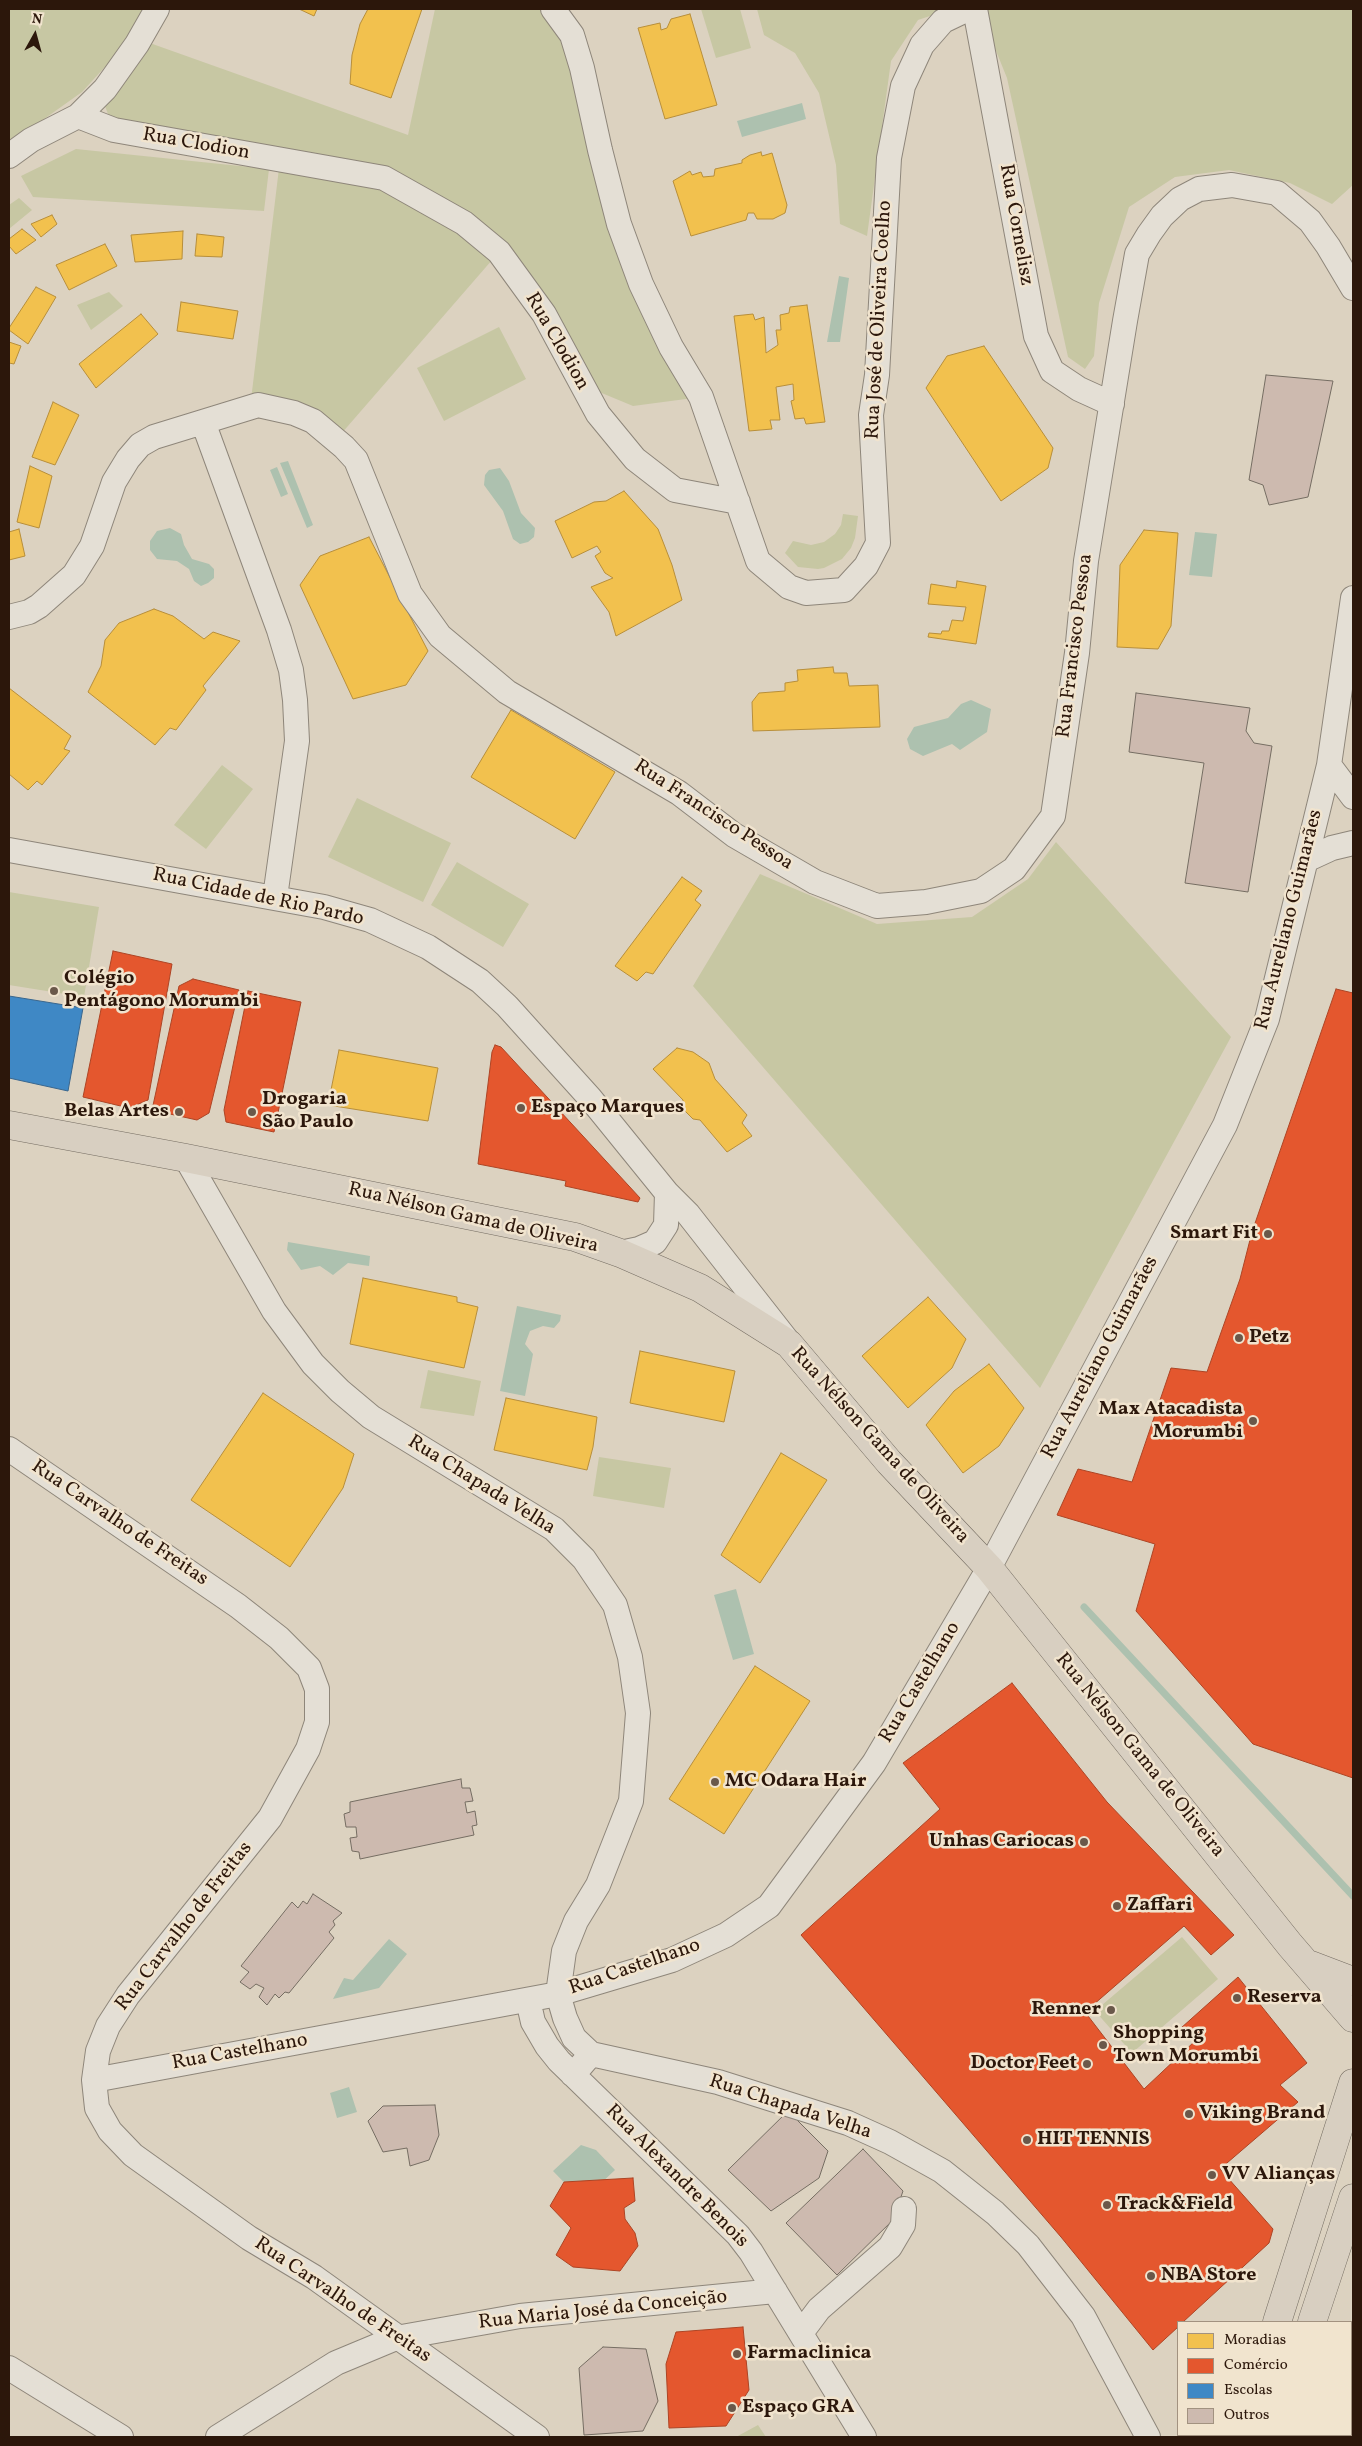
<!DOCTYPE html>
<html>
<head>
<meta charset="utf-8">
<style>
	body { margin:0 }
	#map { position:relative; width:1362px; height:2446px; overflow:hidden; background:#dcd2c0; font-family:Vollkorn,serif }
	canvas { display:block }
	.frame { position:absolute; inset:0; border:10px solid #2c170b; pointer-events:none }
	.legend { position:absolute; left:1177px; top:2321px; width:175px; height:115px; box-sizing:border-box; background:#f1e4ce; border:1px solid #a29280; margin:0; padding:6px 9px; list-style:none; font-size:15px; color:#2c170b }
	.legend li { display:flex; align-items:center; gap:10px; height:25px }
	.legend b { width:25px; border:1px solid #a29280 }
	.north { position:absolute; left:10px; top:10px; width:50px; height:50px; -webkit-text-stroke:4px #f1e4ce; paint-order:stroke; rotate:7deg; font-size:14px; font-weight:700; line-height:20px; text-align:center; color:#2c170b }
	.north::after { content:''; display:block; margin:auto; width:18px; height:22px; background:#2c170b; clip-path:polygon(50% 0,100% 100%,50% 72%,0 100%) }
</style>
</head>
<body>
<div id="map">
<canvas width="1362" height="2446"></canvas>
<div class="frame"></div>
<ul class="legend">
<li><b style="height:14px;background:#f2c14e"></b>Moradias</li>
<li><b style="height:14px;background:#e4572e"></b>Comércio</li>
<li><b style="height:14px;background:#3f88c5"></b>Escolas</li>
<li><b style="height:14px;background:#cdbaaf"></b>Outros</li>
</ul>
<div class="north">N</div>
</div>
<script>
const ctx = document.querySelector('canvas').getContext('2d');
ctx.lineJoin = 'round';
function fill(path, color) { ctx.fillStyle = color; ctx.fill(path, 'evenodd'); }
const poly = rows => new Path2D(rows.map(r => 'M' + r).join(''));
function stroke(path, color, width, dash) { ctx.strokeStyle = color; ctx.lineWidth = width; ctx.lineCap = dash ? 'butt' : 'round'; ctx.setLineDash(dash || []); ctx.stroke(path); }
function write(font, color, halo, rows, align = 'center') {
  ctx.font = font + ' Vollkorn,serif'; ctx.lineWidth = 5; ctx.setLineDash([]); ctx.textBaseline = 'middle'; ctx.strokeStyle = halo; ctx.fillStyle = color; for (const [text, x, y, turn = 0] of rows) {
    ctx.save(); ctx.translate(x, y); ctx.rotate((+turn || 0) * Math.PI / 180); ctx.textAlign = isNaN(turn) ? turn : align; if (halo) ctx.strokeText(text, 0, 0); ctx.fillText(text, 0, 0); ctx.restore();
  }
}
fill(poly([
	[9,9,147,9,114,57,82,92,9,144],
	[435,9,548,9,578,55,616,210,701,397,633,406,580,384,499,252,341,434,250,408,280,160,114,130,102,98,147,42,408,135],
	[701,9,740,9,751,48,716,58],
	[757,9,951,9,918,20,891,61,867,236,840,224,836,165,819,93,795,53,764,35],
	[955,9,1353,9,1353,185,1332,204,1290,183,1229,170,1175,177,1129,207,1099,303,1094,356,1085,369,1068,357,1007,78,990,36],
	[76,149,269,169,264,211,33,197,21,176],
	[19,198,32,210,9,229,9,205],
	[109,292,123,306,91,330,77,305],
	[499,327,526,379,444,421,417,368],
	[843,514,858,516,855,538,851,548,842,559,824,568,818,569,798,567,785,553,793,541,811,545,824,542,835,534,841,525],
	[222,765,253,789,206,849,174,825],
	[357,798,451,843,423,902,328,857],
	[1056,842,1231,1037,1040,1388,693,986,760,874,877,924,972,917,1028,879],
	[457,862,529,904,503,947,431,905],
	[9,892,99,907,84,997,9,985],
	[428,1370,481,1381,474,1416,420,1408],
	[599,1457,671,1468,664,1508,593,1496],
	[1182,1937,1218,1979,1132,2053,1095,2011],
	[758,2425,766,2437,736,2437]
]), '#c7c7a3');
fill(poly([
	[802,103,806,119,742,137,737,121],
	[839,276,849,278,840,342,827,342],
	[288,461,313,525,307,528,280,463],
	[277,467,288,494,281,497,270,470],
	[500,468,509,481,521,513,535,528,534,537,528,542,520,544,513,539,503,511,484,485,485,475,489,470],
	[170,528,181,534,184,545,192,559,209,564,214,569,214,578,208,583,201,586,194,581,189,569,177,561,157,559,150,550,150,541,157,531],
	[1195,532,1217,534,1212,577,1189,575],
	[971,700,991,709,987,732,960,750,952,744,923,756,910,749,907,739,914,727,948,718,961,704],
	[288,1242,370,1256,369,1266,348,1263,333,1275,320,1266,301,1270,287,1250],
	[517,1306,561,1315,560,1321,554,1328,543,1326,530,1331,525,1344,533,1354,525,1396,500,1391],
	[736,1589,754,1654,733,1660,714,1595],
	[389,1939,407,1954,379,1988,333,1999,344,1978,353,1980],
	[349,2087,357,2112,337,2118,330,2093],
	[581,2145,596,2150,615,2170,582,2201,553,2171]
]), '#adc1af');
const homes = poly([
	[299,9,317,9,314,16,299,9],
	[368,9,422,9,391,98,350,84,352,55,360,24,368,9],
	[690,14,717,105,665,119,638,28,660,23,661,30,667,28,671,19,690,14],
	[761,152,762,156,772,153,787,205,785,213,773,219,757,219,754,213,748,213,746,220,691,236,673,181,690,171,692,175,701,172,703,177,714,176,715,169,742,163,742,160,750,155,761,152],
	[52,215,57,224,41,237,31,224,52,215],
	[22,229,36,240,16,254,9,246,9,239,22,229],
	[183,231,182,259,135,262,131,235,183,231],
	[197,234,224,237,222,257,195,256,197,234],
	[105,244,117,266,69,290,56,265,105,244],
	[36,287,56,297,28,344,9,330,9,328,36,287],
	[181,302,238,311,233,339,177,331,181,302],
	[807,305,825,422,806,424,804,418,795,419,791,401,794,400,793,384,776,387,780,420,770,420,772,429,749,431,734,316,753,314,755,320,764,317,766,353,778,345,776,330,781,330,780,315,789,313,790,307,807,305],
	[141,314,158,334,96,388,79,364,141,314],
	[9,342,21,346,14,364,9,363,9,342],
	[984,346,1053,448,1048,468,1001,501,926,388,947,356,984,346],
	[53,402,79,415,55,465,32,457,53,402],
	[30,466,52,476,39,528,17,522,30,466],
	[624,491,658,529,672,565,682,600,616,636,609,612,591,587,613,578,605,573,595,556,601,552,597,546,572,558,555,521,594,502,606,501,624,491],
	[19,529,25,556,9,560,9,532,19,529],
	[1144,530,1178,533,1171,626,1158,649,1117,647,1120,565,1144,530],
	[369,537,428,651,406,685,353,699,300,585,320,556,369,537],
	[957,581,986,586,976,644,928,637,929,633,941,634,942,631,949,631,952,620,963,621,966,607,928,604,931,584,956,588,957,581],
	[154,609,173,616,204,639,213,632,240,641,203,686,206,690,176,730,170,728,155,745,88,692,101,666,105,640,119,623,154,609],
	[833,667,834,673,847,673,849,686,878,685,880,727,753,731,752,702,759,693,785,691,785,683,798,681,797,670,833,667],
	[9,688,71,736,64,749,70,751,42,785,37,781,28,790,9,774,9,688],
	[511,710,615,772,575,839,471,777,511,710],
	[682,877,702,891,695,900,701,905,653,974,646,972,637,981,615,966,682,877],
	[677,1048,693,1052,709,1063,715,1079,747,1115,742,1123,752,1136,727,1152,700,1120,693,1119,685,1111,683,1100,653,1069,677,1048],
	[339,1050,438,1068,428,1121,328,1105,339,1050],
	[363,1278,457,1297,457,1302,478,1307,464,1368,350,1344,363,1278],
	[928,1297,966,1339,952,1368,908,1408,862,1356,928,1297],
	[640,1351,735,1371,724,1422,630,1403,640,1351],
	[989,1364,1024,1408,999,1446,963,1473,926,1425,954,1391,989,1364],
	[263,1393,354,1454,343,1488,290,1567,191,1500,263,1393],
	[506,1398,597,1417,593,1447,587,1470,494,1450,506,1398],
	[781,1453,827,1480,760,1583,721,1555,781,1453],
	[755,1666,810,1701,724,1834,669,1799,755,1666]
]);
fill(homes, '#f2c14e');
stroke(homes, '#b78e3a', 1);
const shops = poly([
	[113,951,172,964,148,1100,129,1108,83,1097,113,951],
	[193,979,239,990,209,1113,197,1120,152,1110,179,986,193,979],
	[1336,989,1353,993,1353,1778,1253,1744,1136,1611,1155,1544,1057,1515,1078,1469,1132,1482,1171,1368,1207,1372,1240,1279,1252,1232,1336,989],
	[248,991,301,1002,274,1132,226,1122,224,1110,248,991],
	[495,1045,501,1047,640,1198,638,1202,565,1186,566,1181,478,1164,492,1052,495,1045],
	[1012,1683,1107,1802,1234,1935,1211,1955,1184,1926,1085,2012,1144,2089,1195,2041,1181,2028,1238,1977,1307,2063,1280,2085,1298,2102,1220,2169,1273,2229,1269,2243,1183,2322,1178,2322,1178,2327,1153,2350,1061,2237,801,1935,940,1809,903,1763,1012,1683],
	[633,2178,635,2201,624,2208,625,2219,635,2233,638,2246,620,2271,573,2267,556,2255,571,2228,550,2206,564,2182,633,2178],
	[743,2327,749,2390,726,2426,669,2428,666,2364,676,2332,743,2327]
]);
fill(shops, '#e4572e');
stroke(shops, '#ad4424', 1);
const schools = poly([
	[9,996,83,1008,68,1091,9,1078,9,996]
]);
fill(schools, '#3f88c5');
stroke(schools, '#39668d', 1);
stroke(poly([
	[1084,1607,1353,1896],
	[1351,2410,1353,2387],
	[1348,2437,1348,2435]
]), '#adc1af', 7);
const building = poly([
	[1266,375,1333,381,1308,497,1269,505,1263,485,1249,480,1266,375],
	[1136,693,1250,708,1246,731,1254,743,1272,746,1248,892,1185,883,1204,763,1129,752,1136,693],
	[461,1779,462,1788,470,1788,473,1801,465,1802,467,1813,475,1811,477,1825,472,1826,474,1835,360,1859,359,1852,352,1851,350,1838,357,1837,356,1827,346,1827,344,1814,350,1812,350,1802,461,1779],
	[313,1894,342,1913,333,1921,335,1925,329,1932,334,1938,289,1993,285,1992,279,1998,275,1994,267,2005,259,1997,264,1988,256,1984,250,1989,240,1982,249,1972,241,1966,292,1902,298,1908,303,1901,307,1904,313,1894],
	[435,2105,439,2135,429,2160,410,2166,407,2148,383,2152,368,2121,383,2106,435,2105],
	[788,2111,828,2151,819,2178,771,2211,728,2170,788,2111],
	[863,2149,903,2191,893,2220,837,2275,786,2223,863,2149],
	[603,2347,646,2349,658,2401,643,2431,584,2435,579,2368,603,2347]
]);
fill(building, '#cdbaaf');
stroke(building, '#756d62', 1);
const minor = poly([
	[553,9,572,35,582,68,600,150,619,224,641,284,671,347,701,397,758,561,789,587,806,593,844,590,866,566,878,543,871,415,877,375,889,158,903,86,922,45,943,21,968,9],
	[975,9,1036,336,1052,371,1079,389,1112,404],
	[78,116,114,130,384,178,464,223,499,252,544,314,598,414,635,459,675,490,738,502],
	[9,156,31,140,78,116,105,89,137,44,157,9],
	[203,422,279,630,291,670,295,700,297,741,275,897],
	[9,617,29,612,39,606,74,575,92,546,114,482,128,459,140,445,154,437,258,405,294,413,313,421,344,447,356,460,410,594,440,636,507,692,679,793,734,835,815,882,877,906,926,902,981,891,1014,869,1053,816,1077,653,1086,561,1125,321,1137,254,1149,234,1162,216,1180,199,1199,189,1232,185,1277,193,1310,221,1328,246,1353,288],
	[1329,765,1353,797],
	[9,850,324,907,370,920,428,947,480,981,507,1006,590,1098,667,1193,688,1214,786,1339],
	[1306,860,1332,848,1353,843],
	[186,1158,274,1311,313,1364,340,1391,371,1417,554,1529,584,1559,615,1605,630,1657,638,1713,631,1801,598,1885,576,1921,564,1951,558,1994,565,2018,574,2038,591,2054],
	[620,1253,639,1249,655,1242,666,1225,667,1193],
	[9,1449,238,1606,279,1638,309,1668,317,1689,317,1722,308,1749,270,1818,128,1995,108,2026,98,2051,94,2080,97,2108,110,2131,133,2155,249,2238,314,2277,537,2437],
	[528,2000,533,2022,547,2046,559,2061,738,2235,751,2252,864,2437],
	[573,2075,591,2054,718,2082,848,2123,890,2142,942,2171,995,2213,1028,2245,1083,2316,1148,2437],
	[94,2080,558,1994,672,1960,726,1935,769,1906,874,1763,989,1568,1225,1125,1267,1019,1329,765,1353,598],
	[801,2333,819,2309,890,2247,903,2225,904,2209],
	[9,2368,121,2437],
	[218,2437,336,2363,396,2338,520,2316,775,2291]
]);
const major = poly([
	[9,1125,186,1158,575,1237,620,1253,700,1288,789,1344,889,1462,989,1568,1290,1945,1353,2018],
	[1311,1965,1353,1981],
	[1277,2322,1353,2083],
	[1312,2322,1353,2198],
	[1242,2437,1243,2435],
	[1275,2437,1276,2435]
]);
stroke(minor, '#8e867a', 26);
stroke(major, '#756d62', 29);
stroke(minor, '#e4dfd5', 24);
stroke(major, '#d8cfc1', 28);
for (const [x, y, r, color] of [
	[54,991,5,"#6a584a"],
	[521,1108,5,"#6a584a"],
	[179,1112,5,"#6a584a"],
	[252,1112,5,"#6a584a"],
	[1268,1234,5,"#6a584a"],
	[1239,1338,5,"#6a584a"],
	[1253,1421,5,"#6a584a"],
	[715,1782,5,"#6a584a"],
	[1084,1842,5,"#6a584a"],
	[1117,1906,5,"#6a584a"],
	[1237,1998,5,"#6a584a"],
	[1111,2010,5,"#6a584a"],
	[1103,2045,5,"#6a584a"],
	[1087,2064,5,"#6a584a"],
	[1189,2114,5,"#6a584a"],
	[1027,2140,5,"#6a584a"],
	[1212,2175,5,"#6a584a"],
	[1107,2205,5,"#6a584a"],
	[1151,2276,5,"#6a584a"],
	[737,2354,5,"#6a584a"],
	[732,2408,5,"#6a584a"]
]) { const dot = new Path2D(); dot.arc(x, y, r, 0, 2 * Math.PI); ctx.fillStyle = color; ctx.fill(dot); stroke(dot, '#f1e4ce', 2); }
write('20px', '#2c170b', '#f1e4ce', [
	["Rua Clodion",196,145,10],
	["Rua Cornelisz",1015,225,80],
	["Rua José de Oliveira Coelho",880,320,-87],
	["Rua Clodion",556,342,60],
	["Rua Francisco Pessoa",1076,646,-83],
	["Rua Francisco Pessoa",713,816,33],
	["Rua Cidade de Rio Pardo",258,898,12],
	["Rua Aureliano Guimarães",1290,920,-76],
	["Rua Nélson Gama de Oliveira",473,1219,13],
	["Rua Aureliano Guimarães",1101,1358,-62],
	["Rua Nélson Gama de Oliveira",879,1446,48],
	["Rua Chapada Velha",481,1486,32],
	["Rua Carvalho de Freitas",119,1524,34],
	["Rua Castelhano",921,1683,-59],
	["Rua Nélson Gama de Oliveira",1139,1756,51],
	["Rua Carvalho de Freitas",185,1927,-52],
	["Rua Castelhano",635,1968,-19],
	["Rua Castelhano",240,2053,-10],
	["Rua Chapada Velha",790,2108,18],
	["Rua Alexandre Benois",676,2177,45],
	["Rua Carvalho de Freitas",342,2301,34],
	["Rua Maria José da Conceição",603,2311,-6]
]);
write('bold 20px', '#2c170b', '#f1e4ce', [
	["Colégio",64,979],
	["Pentágono Morumbi",64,1002],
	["Drogaria",262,1100],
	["São Paulo",262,1123],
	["Espaço Marques",531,1108],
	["Belas Artes",169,1112,"right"],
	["Smart Fit",1258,1234,"right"],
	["Petz",1249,1338],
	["Max Atacadista",1243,1410,"right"],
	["Morumbi",1243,1433,"right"],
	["MC Odara Hair",725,1782],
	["Unhas Cariocas",1074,1842,"right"],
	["Zaffari",1127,1906],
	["Reserva",1247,1998],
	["Renner",1101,2010,"right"],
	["Shopping",1113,2034],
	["Town Morumbi",1113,2057],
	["Doctor Feet",1077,2064,"right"],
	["Viking Brand",1199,2114],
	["HIT TENNIS",1037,2140],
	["VV Alianças",1222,2175],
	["Track&Field",1117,2205],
	["NBA Store",1161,2276],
	["Farmaclinica",747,2354],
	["Espaço GRA",742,2408]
], 'left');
</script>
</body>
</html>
